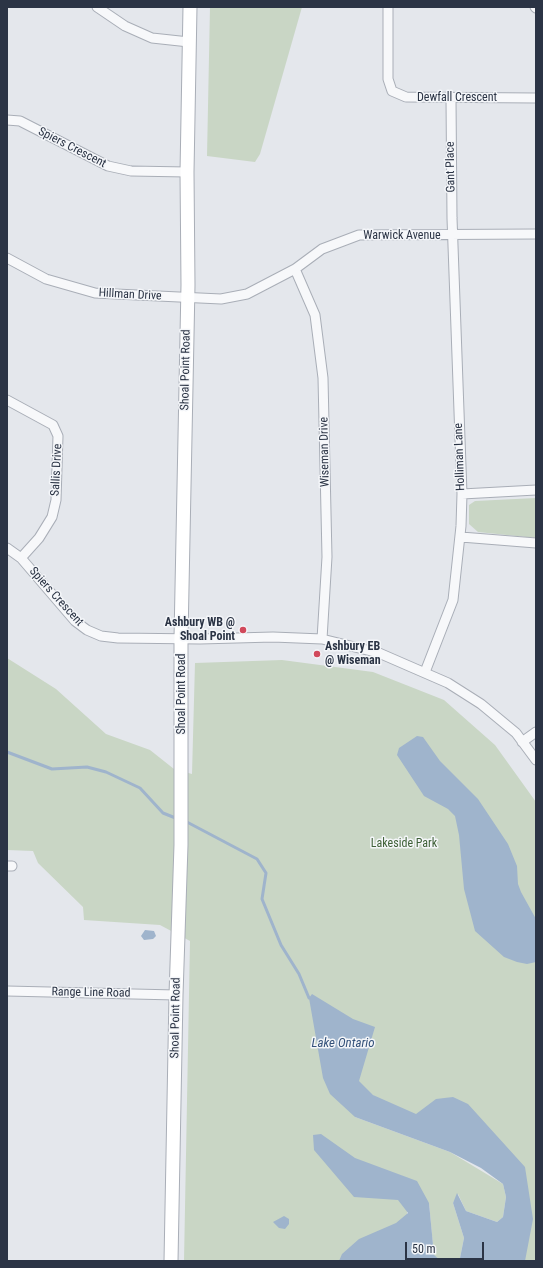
<!DOCTYPE html>
<html>
<head>
<meta charset="utf-8">
<style>
	body { margin:0 }
	#map { position:relative; width:543px; height:1268px; overflow:hidden; background:#e4e7ec; font-family:"Roboto Condensed",sans-serif }
	canvas { display:block }
	.frame { position:absolute; inset:0; border:8px solid #2b3445; pointer-events:none }
	.scale { position:absolute; left:405px; top:1242px; width:79px; height:18px; box-sizing:border-box; border:2px solid #2b3445; border-top:0; padding-left:5px; font-size:12px; line-height:14px; white-space:nowrap; color:#2b3445; -webkit-text-stroke:3px #f4f6f9; paint-order:stroke }
</style>
</head>
<body>
<div id="map">
<canvas width="543" height="1268"></canvas>
<div class="frame"></div>
<div class="scale">50 m</div>
</div>
<script>
const ctx = document.querySelector('canvas').getContext('2d');
ctx.lineJoin = 'round';
function fill(path, color) { ctx.fillStyle = color; ctx.fill(path, 'evenodd'); }
const poly = rows => new Path2D(rows.map(r => 'M' + r).join(''));
function stroke(path, color, width, dash) { ctx.strokeStyle = color; ctx.lineWidth = width; ctx.lineCap = dash ? 'butt' : 'round'; ctx.setLineDash(dash || []); ctx.stroke(path); }
function write(font, color, halo, rows, align = 'center') {
  ctx.font = font + ' "Roboto Condensed",sans-serif'; ctx.lineWidth = 3; ctx.setLineDash([]); ctx.textBaseline = 'middle'; ctx.strokeStyle = halo; ctx.fillStyle = color; for (const [text, x, y, turn = 0] of rows) {
    ctx.save(); ctx.translate(x, y); ctx.rotate((+turn || 0) * Math.PI / 180); ctx.textAlign = isNaN(turn) ? turn : align; if (halo) ctx.strokeText(text, 0, 0); ctx.fillText(text, 0, 0); ctx.restore();
  }
}
fill(poly([
	[210,7,302,7,260,154,255,162,207,156],
	[536,498,536,538,478,532,469,524,469,505,475,501],
	[7,658,56,689,106,734,150,750,174,769,192,774,195,663,282,660,373,672,444,700,495,745,536,802,536,1261,524,1261,509,1175,345,1079,355,1117,450,1152,503,1184,506,1197,503,1217,497,1222,466,1211,458,1194,453,1203,464,1238,460,1258,454,1261,441,1261,434,1256,429,1203,407,1195,407,1223,396,1261,184,1261,190,941,160,925,84,920,83,907,38,863,33,851,7,850]
]), '#c9d6c5');
fill(poly([
	[417,736,423,737,440,761,478,799,508,844,517,866,518,884,521,892,536,919,536,962,527,964,517,962,504,957,475,931,464,889,459,835,455,816,448,809,424,796,397,755,399,748],
	[145,930,154,931,156,936,153,939,144,940,141,936],
	[312,994,353,1019,375,1027,359,1081,373,1095,416,1114,436,1099,453,1097,468,1104,525,1167,533,1219,525,1261,454,1261,460,1258,464,1238,453,1203,457,1193,466,1211,497,1222,503,1217,506,1197,503,1184,481,1168,450,1152,355,1117,330,1094,323,1078,309,998],
	[321,1134,355,1158,417,1181,429,1203,434,1255,441,1261,339,1261,342,1254,359,1239,396,1223,408,1213,398,1200,354,1197,314,1150,313,1135],
	[284,1216,289,1219,289,1224,285,1229,279,1228,273,1222]
]), '#9fb4cc');
stroke(poly([
	[7,752,52,769,87,767,106,772,140,788,163,813,178,819],
	[185,821,257,859,266,873,262,899,281,945,299,974,309,998]
]), '#9fb4cc', 3);
const street = poly([
	[97,7,125,26,152,38,189,42],
	[388,7,388,79,392,91,406,97,536,98],
	[535,7,536,8],
	[7,120,20,121,108,166,131,171,187,172],
	[7,258,46,279,95,293,221,299,247,294,295,269,322,249,359,235,536,234],
	[295,269,315,315,323,378,327,557,322,639],
	[7,400,53,425,58,436,56,500,52,517,39,538,21,558],
	[462,494,536,490],
	[461,537,536,543],
	[7,548,21,558,75,621,87,630,101,636,118,638,200,639,273,637,322,639,379,653,448,683,481,704,516,733,536,760],
	[425,672,453,600,461,526,462,494,452,218,451,99],
	[522,742,536,732],
	[7,866,12,866],
	[7,991,176,995]
]);
const secondary = poly([
	[171,1261,176,995,181,845,181,638,188,285,187,172,190,7]
]);
stroke(street, '#a9aeb7', 11);
stroke(secondary, '#a9aeb7', 15);
stroke(street, '#f7f8fa', 9);
stroke(secondary, '#fff', 13);
for (const [x, y, r, color] of [
	[243,630,4,"#d1495b"],
	[317,654,4,"#d1495b"]
]) { const dot = new Path2D(); dot.arc(x, y, r, 0, 2 * Math.PI); ctx.fillStyle = color; ctx.fill(dot); stroke(dot, '#f4f6f9', 1.5); }
write('12px', '#2b3445', '#f4f6f9', [
	["Dewfall Crescent",457,98],
	["Spiers Crescent",72,148,27],
	["Gant Place",451,167,-91],
	["Warwick Avenue",402,236],
	["Hillman Drive",130,295,3],
	["Shoal Point Road",186,370,-89],
	["Wiseman Drive",325,452,-91],
	["Holliman Lane",460,457,-92],
	["Sallis Drive",57,470,-87],
	["Spiers Crescent",56,597,48],
	["Shoal Point Road",182,694,-90],
	["Range Line Road",91,993,1],
	["Shoal Point Road",176,1018,-89]
]);
write('bold 12px', '#2b3445', '#f4f6f9', [
	["Ashbury WB @",235,623],
	["Shoal Point",235,637],
	["Ashbury EB",325,647,"left"],
	["@ Wiseman",325,661,"left"]
], 'right');
write('12px', '#3f6138', '#f4f6f9', [
	["Lakeside Park",404,844]
]);
write('italic 13px', '#34527a', '#f4f6f9', [
	["Lake Ontario",343,1044]
]);
</script>
</body>
</html>
